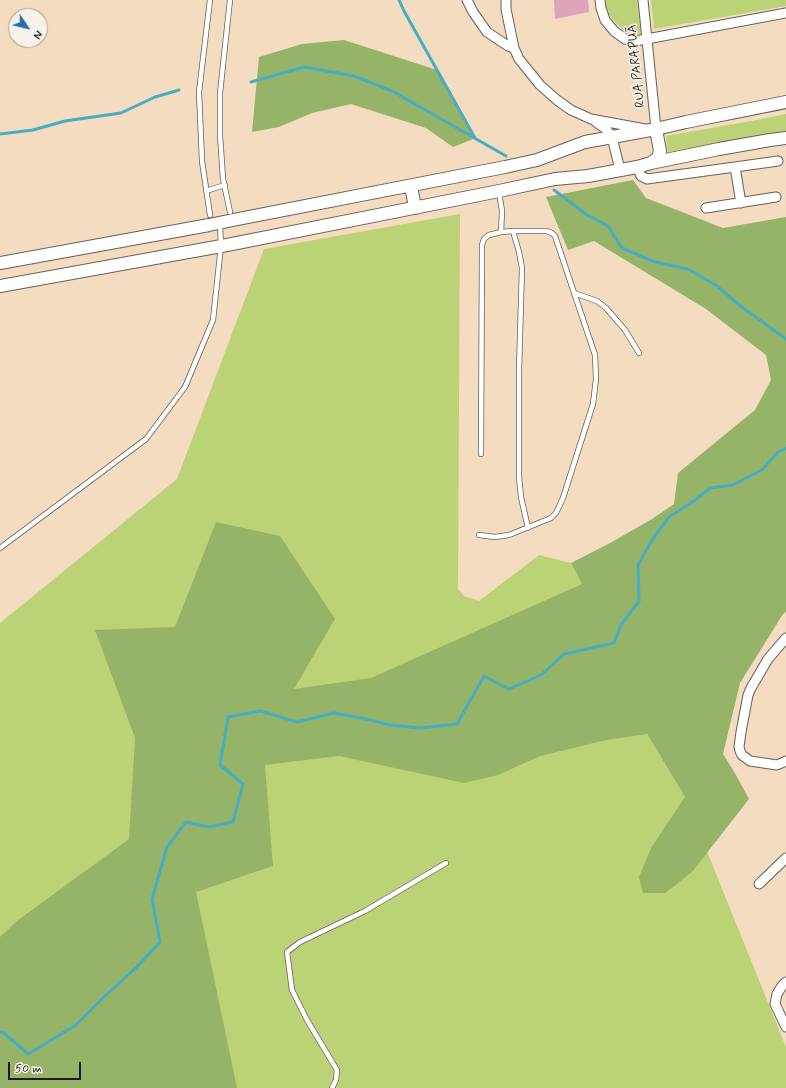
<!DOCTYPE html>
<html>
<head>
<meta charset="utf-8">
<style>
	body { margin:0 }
	#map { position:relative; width:786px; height:1088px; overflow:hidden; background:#f4dcc0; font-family:Mynerve,sans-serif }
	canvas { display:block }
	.north { position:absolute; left:8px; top:8px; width:40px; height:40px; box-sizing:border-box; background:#f7f3e8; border:1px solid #9f9d96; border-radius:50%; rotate:125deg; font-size:11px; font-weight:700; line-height:16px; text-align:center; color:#1c1c1c }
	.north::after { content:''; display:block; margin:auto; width:14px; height:18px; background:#1f6fb2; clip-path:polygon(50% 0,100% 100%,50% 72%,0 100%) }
	.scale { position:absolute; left:8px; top:1062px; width:73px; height:18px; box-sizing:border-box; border:2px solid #1c1c1c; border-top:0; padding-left:5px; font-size:12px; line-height:14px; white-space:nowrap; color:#1c1c1c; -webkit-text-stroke:3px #f7f3e8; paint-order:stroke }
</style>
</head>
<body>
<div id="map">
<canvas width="786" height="1088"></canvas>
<div class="north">N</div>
<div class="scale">50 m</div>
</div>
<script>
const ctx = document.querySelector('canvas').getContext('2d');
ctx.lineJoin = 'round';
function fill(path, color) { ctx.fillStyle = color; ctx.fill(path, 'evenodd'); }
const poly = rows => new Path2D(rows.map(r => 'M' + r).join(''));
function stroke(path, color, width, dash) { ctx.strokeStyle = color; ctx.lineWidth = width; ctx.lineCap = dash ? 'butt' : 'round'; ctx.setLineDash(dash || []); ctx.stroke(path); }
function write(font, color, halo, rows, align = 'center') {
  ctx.font = font + ' Mynerve,sans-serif'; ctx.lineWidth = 3; ctx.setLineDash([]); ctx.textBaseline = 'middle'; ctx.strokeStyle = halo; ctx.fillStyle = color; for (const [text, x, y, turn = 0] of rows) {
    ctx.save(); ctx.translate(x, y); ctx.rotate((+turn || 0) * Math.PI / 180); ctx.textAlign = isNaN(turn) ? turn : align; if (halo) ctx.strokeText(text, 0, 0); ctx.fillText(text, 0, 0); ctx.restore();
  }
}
fill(poly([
	[605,0,637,0,641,35,625,31,616,23,606,11],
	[651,0,786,0,786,6,654,29],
	[786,114,786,132,668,152,666,136,751,121],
	[460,214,458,589,464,596,479,601,539,555,571,563,614,643,647,734,685,797,786,1047,786,1088,0,1088,0,623,177,479,264,249]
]), '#bcd276');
fill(poly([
	[344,40,437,70,476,138,453,147,426,128,351,104,312,113,279,127,252,132,259,57,302,44],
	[633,180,646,198,723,228,786,217,786,612,783,614,740,683,723,754,736,775,749,799,692,872,665,893,643,893,639,877,651,848,685,797,647,734,606,740,540,756,498,775,464,783,339,756,265,765,273,866,196,892,237,1088,0,1088,0,937,17,921,129,839,135,738,95,630,175,627,216,522,280,536,335,619,294,689,371,678,582,584,571,563,612,542,652,519,674,504,678,473,755,410,771,380,766,355,706,309,594,241,568,250,546,197]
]), '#95b467');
stroke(poly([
	[399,0,404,11,475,138],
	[251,82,304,67,354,76,392,91,506,156],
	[0,134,33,130,65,121,121,113,155,97,179,90],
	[554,190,587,215,608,226,622,248,655,262,688,269,717,286,743,308,786,339],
	[0,1032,4,1033,28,1054,76,1025,106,995,137,967,160,942,152,899,167,847,186,822,209,827,233,822,243,784,220,765,228,717,260,711,297,722,334,713,366,719,390,725,420,728,457,724,484,676,509,689,541,675,564,654,614,643,621,625,639,601,638,565,652,540,669,517,694,501,710,488,733,485,762,470,778,452,786,448]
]), '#46adc5', 3);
fill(poly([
	[554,0,588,0,589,12,555,19]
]), '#dca5bc');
const service = poly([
	[206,191,225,185],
	[499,192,502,211,501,232],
	[230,212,223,179,220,135,220,93,230,0],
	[210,215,202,161,199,92,210,0],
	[574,293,597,301,606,308,625,330,639,353],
	[481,454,482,245,484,239,489,235,501,232,513,231,519,252,522,268,519,370,519,477,521,497,528,528],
	[479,535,495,537,509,535,551,518,556,513,563,498,593,404,596,379,595,355,555,236,552,233,546,231,513,231],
	[0,548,146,439,185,387,213,320,221,246,220,224],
	[332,1088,336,1080,337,1070,307,1020,292,990,287,952,300,942,365,911,446,863]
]);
const minor = poly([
	[467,0,473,12,487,32,508,46,514,48],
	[506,0,506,9,514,48,519,59,540,85,557,100,571,110,591,119,645,129],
	[600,0,601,8,605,20,614,31,625,39,636,41,786,13],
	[643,0,656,129],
	[596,122,606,129,612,137,620,170],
	[637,167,641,176,647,179,735,167,778,161],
	[735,167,741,203],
	[706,208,776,197],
	[786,638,768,659,751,688,748,695,741,732,739,747,740,751,742,755,750,761,777,765,786,761],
	[759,884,786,858],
	[786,982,782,986,777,994,775,1004,786,1027]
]);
const tertiary = poly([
	[651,163,658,158,660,151,656,129],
	[411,186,415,208],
	[0,263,209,225,233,220,505,167,537,160,585,142,656,129,686,122,786,102],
	[0,286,227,245,499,191,555,179,588,176,637,167,651,163,719,149,770,140,786,138]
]);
stroke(service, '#685f55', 6);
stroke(minor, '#685f55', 11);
stroke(tertiary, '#685f55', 14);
stroke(service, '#fff', 4.5);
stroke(minor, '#fff', 9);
stroke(tertiary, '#fff', 12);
write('13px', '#1c1c1c', '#f7f3e8', [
	["RUA PARAPUÃ",637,66,-96]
]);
</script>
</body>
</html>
